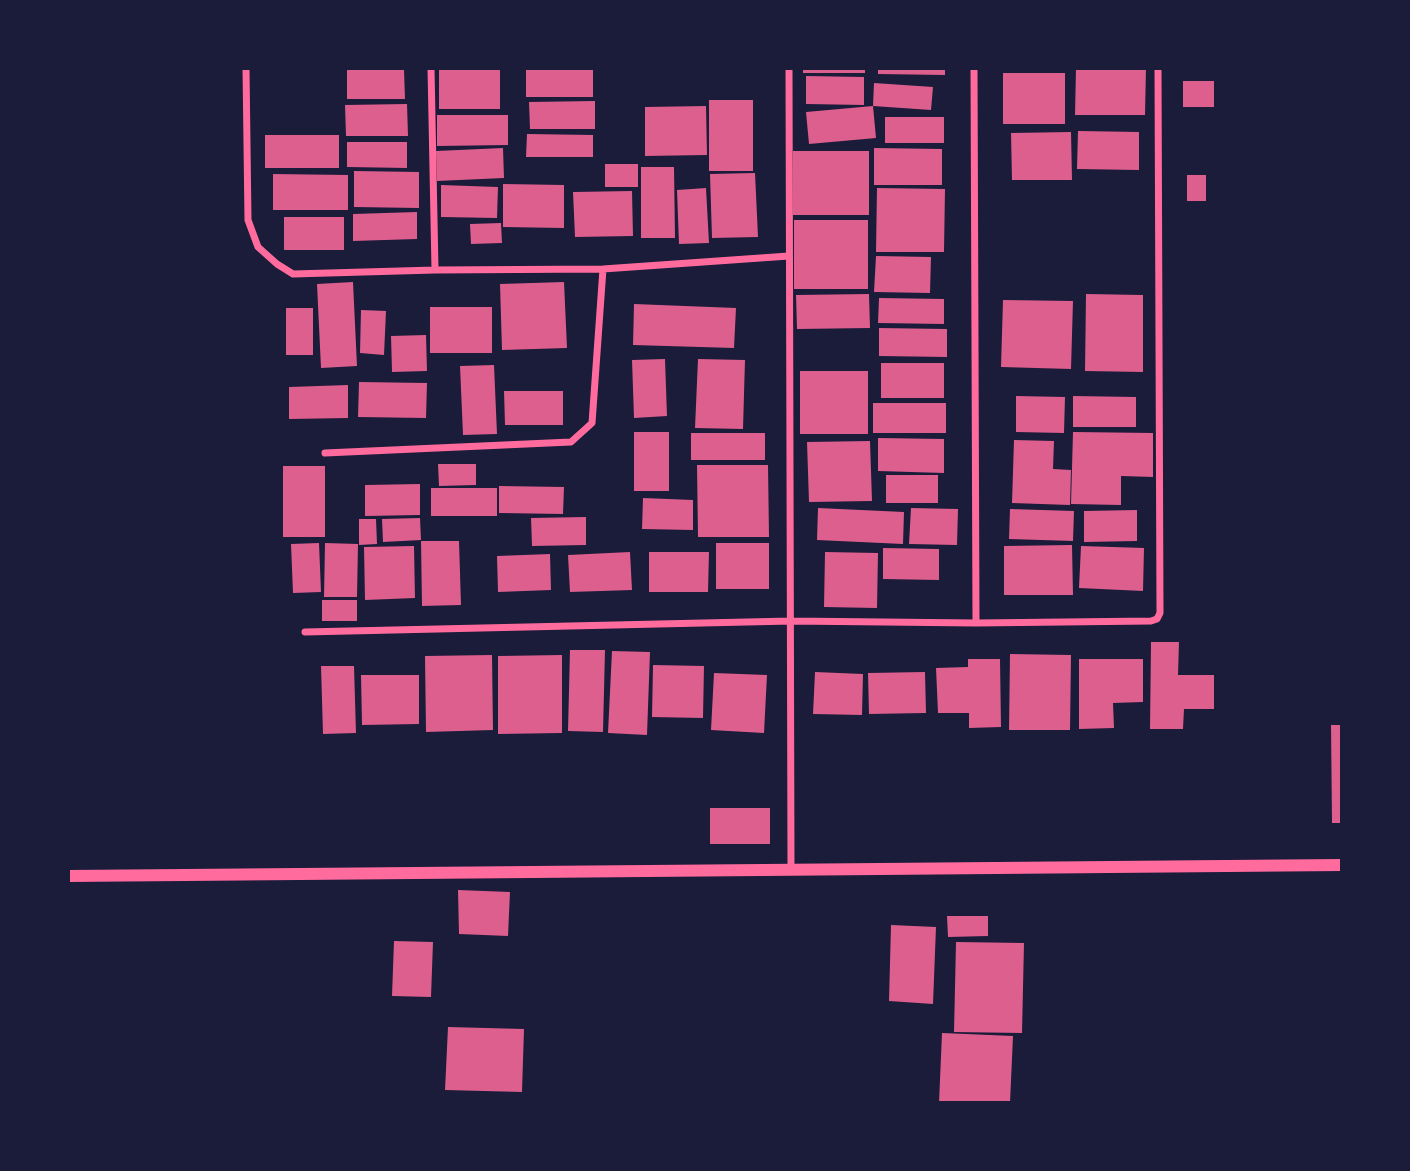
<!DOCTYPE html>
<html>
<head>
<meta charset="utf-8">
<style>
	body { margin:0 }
	#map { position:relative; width:1410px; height:1171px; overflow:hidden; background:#1b1b3a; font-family:Inter,sans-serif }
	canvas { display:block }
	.frame { position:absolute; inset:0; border:70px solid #1b1b3a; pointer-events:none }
</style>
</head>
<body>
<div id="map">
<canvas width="1410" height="1171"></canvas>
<div class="frame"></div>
</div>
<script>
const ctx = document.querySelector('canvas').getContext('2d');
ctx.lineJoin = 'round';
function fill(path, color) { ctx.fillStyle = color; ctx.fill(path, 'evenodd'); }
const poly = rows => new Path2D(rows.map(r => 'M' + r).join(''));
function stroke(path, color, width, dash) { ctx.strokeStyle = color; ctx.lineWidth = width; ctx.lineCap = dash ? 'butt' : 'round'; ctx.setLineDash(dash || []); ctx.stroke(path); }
fill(poly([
	[439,68,500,68,500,109,439,109],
	[526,68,593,68,593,97,526,97],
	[803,68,865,68,865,73,803,73],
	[878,68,945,68,945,75,878,74],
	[1076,68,1146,68,1145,115,1075,115],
	[347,69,404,69,405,99,347,99],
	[1003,73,1065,73,1065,124,1003,124],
	[806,76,864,77,864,105,806,104],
	[1183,81,1214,81,1214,107,1183,107],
	[874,83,933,87,931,110,873,106],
	[709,100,753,100,753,171,709,171],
	[595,101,595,129,530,129,529,102],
	[407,104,408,136,346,136,345,105],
	[706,106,707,155,645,156,645,107],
	[873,106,876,138,809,144,806,112],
	[437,115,508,115,508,145,437,146],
	[885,117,944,117,944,143,885,143],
	[1078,131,1139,132,1139,170,1077,169],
	[1071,132,1072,180,1012,180,1011,133],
	[527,134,593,135,593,157,526,157],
	[265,135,339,135,339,168,265,168],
	[347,142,407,142,407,168,347,167],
	[503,148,504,178,437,181,436,151],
	[874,148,942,149,942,185,874,185],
	[793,151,869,151,869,215,793,215],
	[605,164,638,164,638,187,605,187],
	[641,167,674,167,675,238,641,238],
	[354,171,419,172,419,208,354,207],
	[755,173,758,237,712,238,710,174],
	[273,174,348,175,348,210,273,210],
	[1187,175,1206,175,1206,201,1187,201],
	[503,184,564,185,564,228,503,227],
	[441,185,498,187,497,218,441,217],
	[706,188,709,243,679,244,677,190],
	[877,188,945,189,944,252,876,252],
	[632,191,633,236,575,237,573,192],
	[417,212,417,239,353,241,353,214],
	[284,217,344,217,344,250,284,250],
	[794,220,868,220,868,289,794,289],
	[501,223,502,243,471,244,470,224],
	[876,256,931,257,930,293,874,292],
	[353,282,357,366,321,368,317,284],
	[564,282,567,348,502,350,500,284],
	[869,294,870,328,797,329,796,295],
	[1086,294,1143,295,1143,372,1085,371],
	[879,298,944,299,944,324,878,323],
	[1003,300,1073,301,1071,369,1001,367],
	[634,304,736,308,734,348,633,345],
	[430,307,492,307,492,353,430,353],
	[286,308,313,308,313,355,286,355],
	[361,310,386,311,384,355,360,353],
	[879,328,947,329,947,357,879,356],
	[426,335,427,371,392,372,391,336],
	[665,359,667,416,634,418,632,360],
	[698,359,745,360,743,429,695,428],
	[881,363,944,363,944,398,881,398],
	[494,365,497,434,463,435,460,366],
	[800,371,868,371,868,434,800,434],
	[359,382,427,383,426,418,358,417],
	[348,385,348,418,289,419,289,387],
	[504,391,563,391,563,425,505,425],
	[1016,396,1065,397,1064,433,1016,432],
	[1073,396,1136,397,1136,427,1073,427],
	[873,403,946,403,946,433,873,433],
	[634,432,669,432,669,491,634,491],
	[1073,432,1153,433,1153,477,1121,476,1121,505,1071,504],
	[691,433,765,433,765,460,691,460],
	[878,438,944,439,944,473,878,471],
	[1014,440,1054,441,1053,469,1071,470,1070,505,1012,503],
	[870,441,872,501,809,502,807,442],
	[438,464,476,464,476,485,439,486],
	[697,465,768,465,769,537,698,537],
	[283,466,325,466,325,537,283,537],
	[886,475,938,475,938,503,886,503],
	[420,484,420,515,365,516,365,485],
	[499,486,564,487,563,514,499,513],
	[431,488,497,488,497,516,431,516],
	[643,498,693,500,693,530,642,529],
	[818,508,904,512,903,544,817,540],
	[911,508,958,509,957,545,909,544],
	[1010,509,1074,511,1073,541,1009,539],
	[1137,510,1137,541,1084,542,1084,511],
	[586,517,586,545,532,546,531,518],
	[420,518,421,540,383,542,382,519],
	[359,519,376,519,377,544,359,545],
	[421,541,459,541,461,605,422,606],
	[319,543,321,592,293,593,291,544],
	[325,543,358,544,357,597,324,597],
	[716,543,769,543,769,589,716,589],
	[1072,545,1073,595,1004,595,1004,546],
	[414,546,415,598,365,600,364,547],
	[1081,546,1144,548,1143,591,1079,588],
	[883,548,939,549,939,580,883,579],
	[630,552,632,590,570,592,568,555],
	[649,552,709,552,708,592,649,592],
	[825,552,878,553,877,608,824,607],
	[550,554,551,590,498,592,497,556],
	[322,600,357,600,357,621,322,621],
	[1151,642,1179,642,1178,675,1214,675,1214,709,1184,709,1183,729,1150,729],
	[570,650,605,650,603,732,568,731],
	[612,651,650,652,647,735,608,733],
	[1010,654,1071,655,1070,730,1009,730],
	[492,655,493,730,426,732,425,656],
	[562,655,562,733,498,734,498,656],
	[968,659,1000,659,1001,727,969,728,969,713,938,713,936,668,968,667],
	[1079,659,1143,659,1143,702,1113,703,1114,728,1079,729],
	[653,665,704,666,703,718,652,717],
	[321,666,354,666,356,733,323,734],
	[815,672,863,674,862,715,813,714],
	[925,672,926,713,869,714,868,673],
	[714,673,767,675,764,733,711,730],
	[361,675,419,675,419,724,362,725],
	[1331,725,1342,725,1342,823,1332,823],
	[710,808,770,808,770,844,710,844],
	[458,890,510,892,508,936,459,934],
	[947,916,988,916,988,936,948,937],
	[891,925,936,927,933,1004,889,1001],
	[394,941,433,942,431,997,392,996],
	[956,942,1024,943,1022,1033,954,1032],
	[448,1027,524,1029,522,1092,445,1090],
	[942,1033,1013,1036,1010,1103,939,1103]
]), '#dd5f8e');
stroke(poly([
	[246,68,248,220,258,247,277,264,293,274,435,270,603,269,789,256],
	[431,68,435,270],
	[789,68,791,869],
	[974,68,976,623],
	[325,453,571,442,592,423,603,269],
	[305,632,791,621,976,623,1151,621,1157,619,1160,613,1158,68]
]), '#ff6b9d', 7);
stroke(poly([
	[68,876,1342,865]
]), '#ff6b9d', 12);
</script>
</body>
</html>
